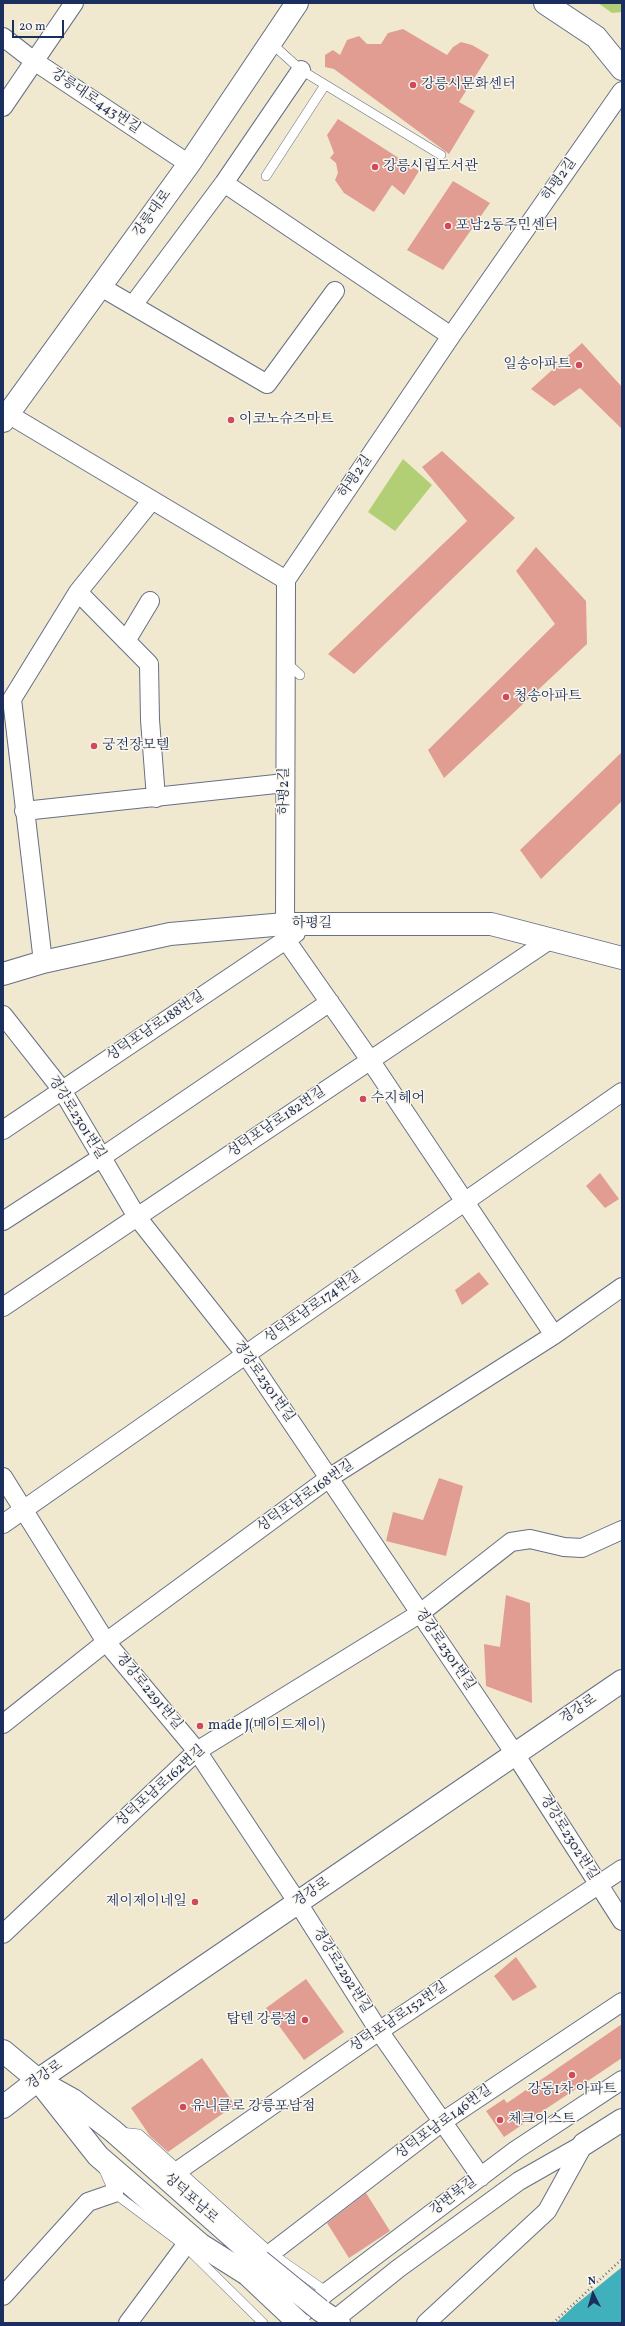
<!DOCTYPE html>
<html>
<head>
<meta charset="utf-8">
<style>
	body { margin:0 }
	#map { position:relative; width:625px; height:2326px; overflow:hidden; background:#f0e9cf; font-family:Vollkorn,serif }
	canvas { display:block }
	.frame { position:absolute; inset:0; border:4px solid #1b2f5e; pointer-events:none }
	.north { position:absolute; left:573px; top:2274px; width:40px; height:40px; -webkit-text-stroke:3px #fbf7ec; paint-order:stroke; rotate:355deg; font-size:11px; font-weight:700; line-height:16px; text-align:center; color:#1b2f5e }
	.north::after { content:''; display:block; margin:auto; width:14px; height:18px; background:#1b2f5e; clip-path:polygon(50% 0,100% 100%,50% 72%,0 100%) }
	.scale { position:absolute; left:12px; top:20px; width:52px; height:18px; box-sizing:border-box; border:2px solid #1b2f5e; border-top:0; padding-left:5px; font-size:12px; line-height:14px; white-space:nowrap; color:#1b2f5e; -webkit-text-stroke:3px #fbf7ec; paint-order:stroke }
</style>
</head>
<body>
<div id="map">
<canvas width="625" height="2326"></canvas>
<div class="frame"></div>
<div class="north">N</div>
<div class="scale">20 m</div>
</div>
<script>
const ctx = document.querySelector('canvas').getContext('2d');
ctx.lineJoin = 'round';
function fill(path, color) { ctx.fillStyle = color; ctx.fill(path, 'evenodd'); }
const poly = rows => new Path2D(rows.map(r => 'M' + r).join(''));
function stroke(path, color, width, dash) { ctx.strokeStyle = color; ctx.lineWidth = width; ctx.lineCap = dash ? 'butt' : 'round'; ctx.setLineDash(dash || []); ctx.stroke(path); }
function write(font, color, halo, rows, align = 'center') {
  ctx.font = font + ' Vollkorn,"Noto Serif KR",serif'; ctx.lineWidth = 3; ctx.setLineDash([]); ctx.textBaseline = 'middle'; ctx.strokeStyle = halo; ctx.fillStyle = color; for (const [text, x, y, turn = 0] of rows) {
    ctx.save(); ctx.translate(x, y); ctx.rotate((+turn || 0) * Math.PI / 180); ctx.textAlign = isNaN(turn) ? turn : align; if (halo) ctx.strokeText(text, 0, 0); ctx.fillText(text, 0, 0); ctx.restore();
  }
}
fill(poly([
	[598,3,622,3,622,12,612,13],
	[403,459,432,485,395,531,368,512]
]), '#b2cf75');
fill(poly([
	[622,2267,622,2323,556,2323,574,2306]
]), '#41b0bd');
fill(poly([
	[403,29,447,55,453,47,461,42,472,45,489,55,459,102,475,111,449,154,334,69,325,67,325,55,333,50,340,55,347,40,359,36,367,44,381,44,388,33],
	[338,119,419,171,404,195,392,185,374,212,344,193,335,180,338,173,336,163,330,158,334,153,327,135],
	[453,181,490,203,443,270,407,250],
	[582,343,622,387,622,429,580,388,554,406,531,389],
	[442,451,515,518,354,674,328,654,467,521,422,467],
	[536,547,586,601,587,644,444,778,428,750,555,624,516,571],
	[622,752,622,801,541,879,520,850],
	[600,1173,619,1199,605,1208,586,1186],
	[479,1272,489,1284,462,1305,455,1290],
	[439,1478,463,1486,446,1556,386,1541,393,1512,423,1520],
	[506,1595,530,1603,532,1703,486,1686,484,1644,500,1647],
	[516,1957,537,1987,513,2001,494,1976],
	[306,1979,344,2032,304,2060,266,2008],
	[622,2024,622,2058,504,2137,486,2111,504,2099,507,2103],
	[202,2058,235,2105,168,2152,150,2136,131,2108],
	[366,2193,390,2231,349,2258,327,2223]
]), '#e29d92');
const lane = poly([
	[271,43,301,70,441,155],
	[266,176,325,85],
	[287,663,300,675],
	[120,2132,139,2134,271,2253,327,2292],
	[103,2168,114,2193,185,2246,263,2323]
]);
const street = poly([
	[3,37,34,61,189,164],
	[3,107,74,3],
	[224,183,451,336],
	[101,287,267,384,335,291],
	[133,305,224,183,301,70],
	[3,411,286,580],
	[78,592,149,664,150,720,156,798],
	[126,641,150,601],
	[24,811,285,783],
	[285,924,286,580,451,336,622,91],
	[286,940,370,1060,554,1335],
	[43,962,12,699,78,592,152,500],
	[3,1015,62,1090,137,1217,246,1355,515,1754,622,1921],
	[3,1130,296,933],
	[3,1221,102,1157,330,1002],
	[3,1307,551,939],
	[3,1477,106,1642,197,1751,298,1903,379,2031,481,2177],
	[3,1524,622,1092],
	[3,1724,106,1642,329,1478,554,1335,622,1287],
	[3,1934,197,1751,419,1614,511,1542,530,1539,564,1547,582,1548,622,1530],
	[179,2170,379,2031,622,1869],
	[271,2253,442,2122,622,2002],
	[3,2296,88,2202,114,2193],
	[334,2320,399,2268,519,2181,584,2144],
	[128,2323,185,2246],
	[291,2323,327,2292,516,2150,622,2080],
	[426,2323,547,2211,584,2144]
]);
const secondary = poly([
	[545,3,596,37,622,69],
	[3,421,189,164,297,3],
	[3,974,43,962,170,934,285,924,491,924,622,958],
	[3,2051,38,2080,98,2156,201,2245,247,2274],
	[46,2085,73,2100,113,2131,260,2261],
	[3,2107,38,2080,622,1681],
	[584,2144,622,2120],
	[320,2310,339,2323]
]);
stroke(lane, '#667086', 10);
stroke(street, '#667086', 20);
stroke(secondary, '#667086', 24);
stroke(poly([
	[553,2323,622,2259]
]), '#667086', 2.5, [1, 3]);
stroke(lane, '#fff', 9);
stroke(street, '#fff', 18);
stroke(secondary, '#fff', 22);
const secondaryBridge = poly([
	[260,2261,320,2310],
	[247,2274,299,2323]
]);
stroke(secondaryBridge, '#667086', 24, []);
stroke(secondaryBridge, '#fff', 22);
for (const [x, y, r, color] of [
	[413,85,4,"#d1495b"],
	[375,167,4,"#d1495b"],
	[448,226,4,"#d1495b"],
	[579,365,4,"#d1495b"],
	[231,420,4,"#d1495b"],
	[506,697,4,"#d1495b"],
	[94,746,4,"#d1495b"],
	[363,1099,4,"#d1495b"],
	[200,1726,4,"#d1495b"],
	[195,1902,4,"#d1495b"],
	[305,2020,4,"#d1495b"],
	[572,2075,4,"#d1495b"],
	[183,2107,4,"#d1495b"],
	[500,2120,4,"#d1495b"]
]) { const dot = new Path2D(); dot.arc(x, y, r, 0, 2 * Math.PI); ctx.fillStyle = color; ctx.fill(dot); stroke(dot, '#fbf7ec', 1.5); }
write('14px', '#1b2f5e', '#fbf7ec', [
	["강릉시문화센터",421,85],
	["강릉시립도서관",383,167],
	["포남2동주민센터",456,226],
	["일송아파트",571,365,"right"],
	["이코노슈즈마트",239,420],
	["청송아파트",514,697],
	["궁전장모텔",102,746],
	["수지헤어",371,1099],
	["made J(메이드제이)",208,1726],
	["제이제이네일",187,1902,"right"],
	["탑텐 강릉점",297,2020,"right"],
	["강동1차 아파트",572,2090,"center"],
	["유니클로 강릉포남점",191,2107],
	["체크이스트",508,2120]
], 'left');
write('14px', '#1b2f5e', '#fbf7ec', [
	["강릉대로443번길",95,102,34],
	["하평2길",560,180,-55],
	["강릉대로",153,214,-54],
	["하평2길",356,477,-56],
	["하평2길",285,791,-90],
	["하평길",312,924],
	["성덕포남로188번길",156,1027,-34],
	["경강로2301번길",76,1118,58],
	["성덕포남로182번길",277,1123,-34],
	["성덕포남로174번길",313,1308,-35],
	["경강로2301번길",263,1382,55],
	["성덕포남로168번길",306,1497,-35],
	["경강로2301번길",444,1650,56],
	["경강로2291번길",148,1692,50],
	["경강로",579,1710,-34],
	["성덕포남로162번길",161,1787,-42],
	["경강로2302번길",568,1838,58],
	["경강로",312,1893,-34],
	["경강로2292번길",341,1971,58],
	["성덕포남로152번길",399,2018,-34],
	["경강로",45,2076,-35],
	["성덕포남로146번길",444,2123,-36],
	["강변북길",454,2197,-37],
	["성덕포남로",190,2199,42]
]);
</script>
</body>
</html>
